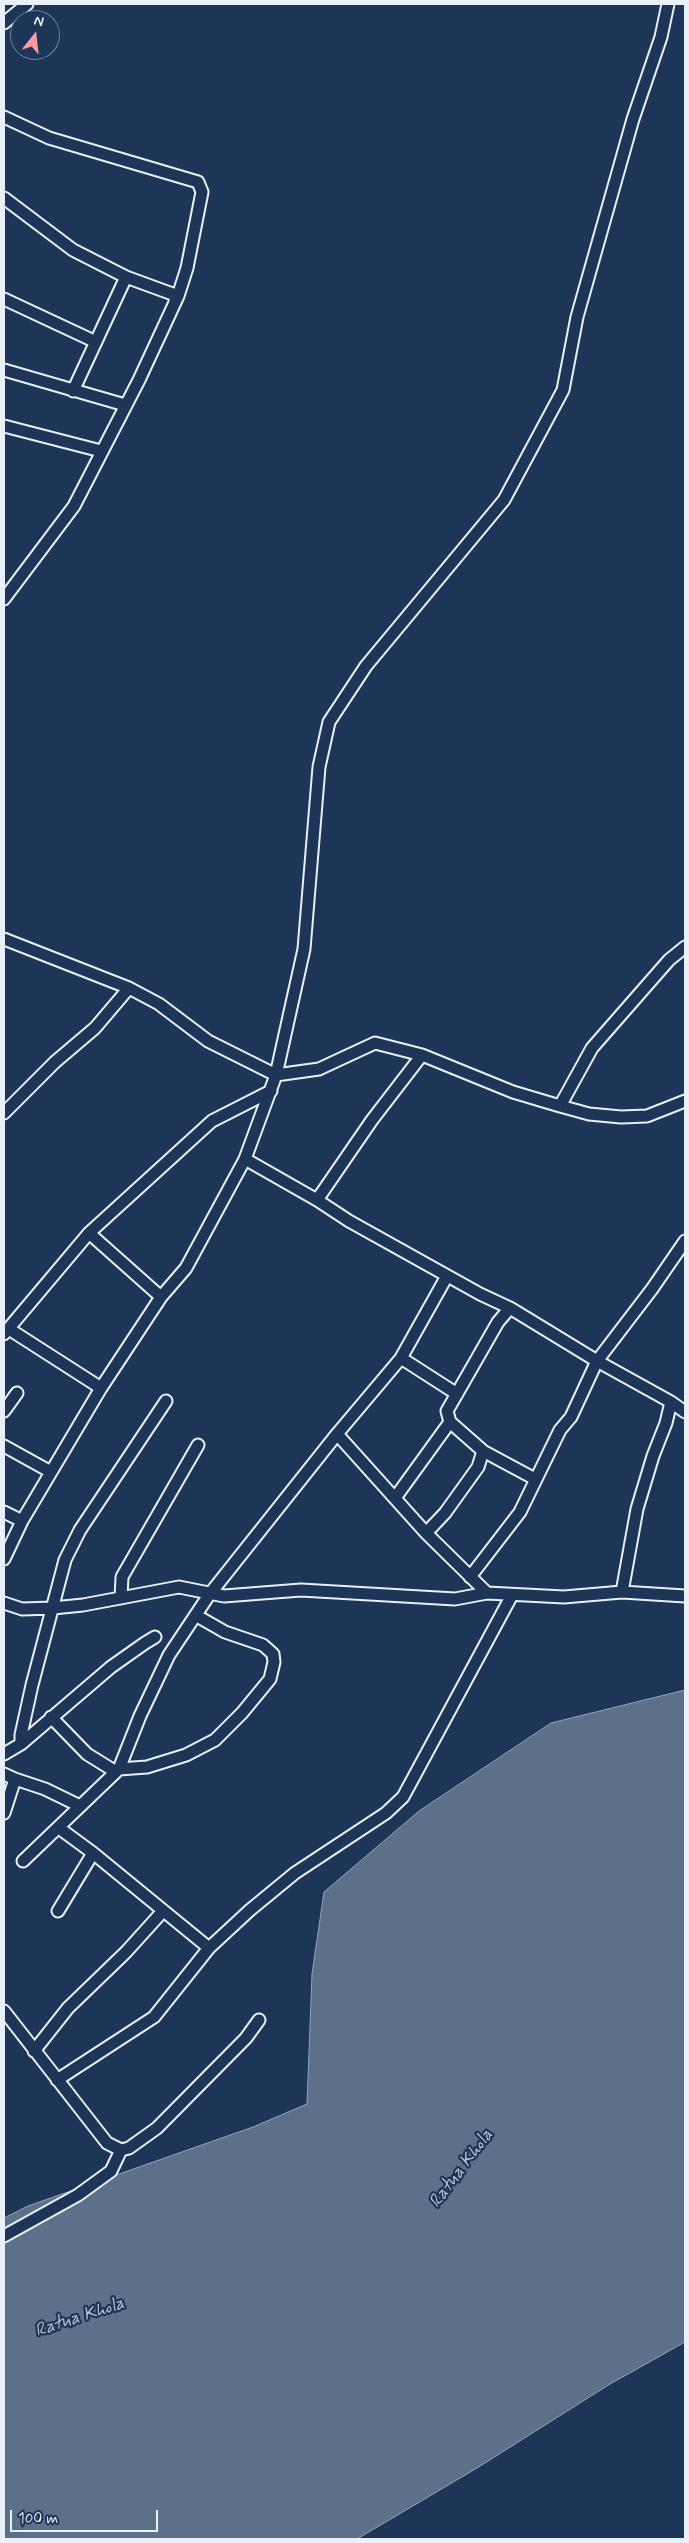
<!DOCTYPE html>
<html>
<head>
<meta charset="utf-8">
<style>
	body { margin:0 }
	#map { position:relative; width:689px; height:2543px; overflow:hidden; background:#1d3557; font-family:Mynerve,sans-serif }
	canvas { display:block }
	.frame { position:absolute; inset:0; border:5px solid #e8f1f8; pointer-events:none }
	.north { position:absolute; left:10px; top:10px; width:50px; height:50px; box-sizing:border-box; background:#1d3557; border:1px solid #6e8097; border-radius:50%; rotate:16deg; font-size:14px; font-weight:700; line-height:20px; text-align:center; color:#e8f1f8 }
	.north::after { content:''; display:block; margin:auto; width:18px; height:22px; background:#ff9aa2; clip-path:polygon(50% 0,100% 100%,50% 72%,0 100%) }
	.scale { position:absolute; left:10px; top:2510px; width:148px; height:22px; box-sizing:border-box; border:2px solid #e8f1f8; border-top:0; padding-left:6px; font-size:15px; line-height:18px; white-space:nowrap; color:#e8f1f8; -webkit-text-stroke:4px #1d3557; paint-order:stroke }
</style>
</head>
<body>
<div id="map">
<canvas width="689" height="2543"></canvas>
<div class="frame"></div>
<div class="north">N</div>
<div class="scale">100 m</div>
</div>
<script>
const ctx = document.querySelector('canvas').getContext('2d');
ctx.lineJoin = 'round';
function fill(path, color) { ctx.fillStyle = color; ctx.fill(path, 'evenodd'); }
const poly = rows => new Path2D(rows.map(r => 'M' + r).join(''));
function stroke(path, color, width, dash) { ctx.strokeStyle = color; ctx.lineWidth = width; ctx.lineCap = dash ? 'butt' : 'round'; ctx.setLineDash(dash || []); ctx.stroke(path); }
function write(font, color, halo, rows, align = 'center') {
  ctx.font = font + ' Mynerve,sans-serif'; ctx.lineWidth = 4.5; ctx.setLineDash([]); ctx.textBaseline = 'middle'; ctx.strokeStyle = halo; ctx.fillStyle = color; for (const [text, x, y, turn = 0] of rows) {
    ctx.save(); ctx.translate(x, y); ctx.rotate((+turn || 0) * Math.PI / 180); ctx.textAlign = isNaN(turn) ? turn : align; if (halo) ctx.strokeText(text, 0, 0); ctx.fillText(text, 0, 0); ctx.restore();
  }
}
const water = poly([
	[685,1690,685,2342,610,2384,477,2468,357,2539,4,2539,4,2218,28,2206,253,2127,307,2104,312,1974,324,1892,419,1811,551,1723,685,1690]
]);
fill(water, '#5d7089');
stroke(water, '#95a4b5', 1);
const minor = poly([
	[4,23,27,4],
	[4,117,49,138,198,182,202,192,187,268,178,296,139,380,74,506,4,599],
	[4,198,73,250,126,277,73,391],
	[126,277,178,296,175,301],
	[4,299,96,342],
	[4,370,125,405],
	[4,426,101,451],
	[4,939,129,988,159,1004,208,1041,276,1075,319,1069,375,1043,422,1055,513,1092,560,1106,592,1048,669,960,685,947],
	[560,1106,589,1114,621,1117,647,1116,685,1101],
	[4,1113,55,1062,95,1028,129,988],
	[245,1159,317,1200,349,1221,480,1294,510,1308,597,1361,652,1289,685,1241],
	[317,1200,372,1120,422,1055],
	[89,1233,161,1297],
	[9,1329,101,1388],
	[4,1334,89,1233,212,1121,271,1091],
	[401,1358,457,1394],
	[671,1402,685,1412],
	[4,1411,17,1393],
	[337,1434,426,1533,487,1593],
	[4,1446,51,1472],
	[483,1451,535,1479],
	[395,1498,450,1422],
	[4,1512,22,1521],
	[426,1533,445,1513,478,1467,483,1451,450,1422,447,1411,498,1322,510,1308],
	[4,1559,22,1521,101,1388,161,1297,186,1268,245,1159,276,1075,304,949,319,767,329,722,366,666,504,500,563,390,577,317,633,119,661,37,668,4],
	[470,1577,520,1512,560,1430,571,1417,597,1361,671,1402,666,1423,653,1456,637,1509,622,1592],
	[121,1598,122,1577,198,1445],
	[4,1603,22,1609,53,1608,83,1605,179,1587,224,1596,301,1590,455,1599,487,1593,564,1597,622,1592,685,1596],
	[51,1717,87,1754,116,1772],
	[21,1744,21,1735,32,1685,65,1560,80,1530,166,1401],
	[4,1754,21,1744,111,1667,145,1643,155,1637],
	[119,1769,147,1767,186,1755,215,1740,242,1713,270,1679,274,1662,273,1654,263,1645,225,1632,197,1616],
	[4,1774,15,1779,4,1813],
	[15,1779,45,1789,80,1806],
	[59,1828,93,1853,209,1948],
	[23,1861,119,1769,140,1716,169,1655,209,1595,337,1434,401,1358,447,1276],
	[58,1911,93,1853],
	[4,2011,107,2143,121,2150,129,2148,157,2128,246,2038,259,2020],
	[34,2051,68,2008,126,1952,163,1911],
	[57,2080,154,2017,209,1948,250,1910,295,1873,386,1813,403,1797,512,1595],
	[4,2236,78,2195,111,2171,121,2150]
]);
stroke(minor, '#e8f1f8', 15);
stroke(minor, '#1d3557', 11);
write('italic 18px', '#b7c4d1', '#1d3557', [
	["Ratua Khola",462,2169,-53],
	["Ratua Khola",80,2318,-18]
]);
</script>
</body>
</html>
